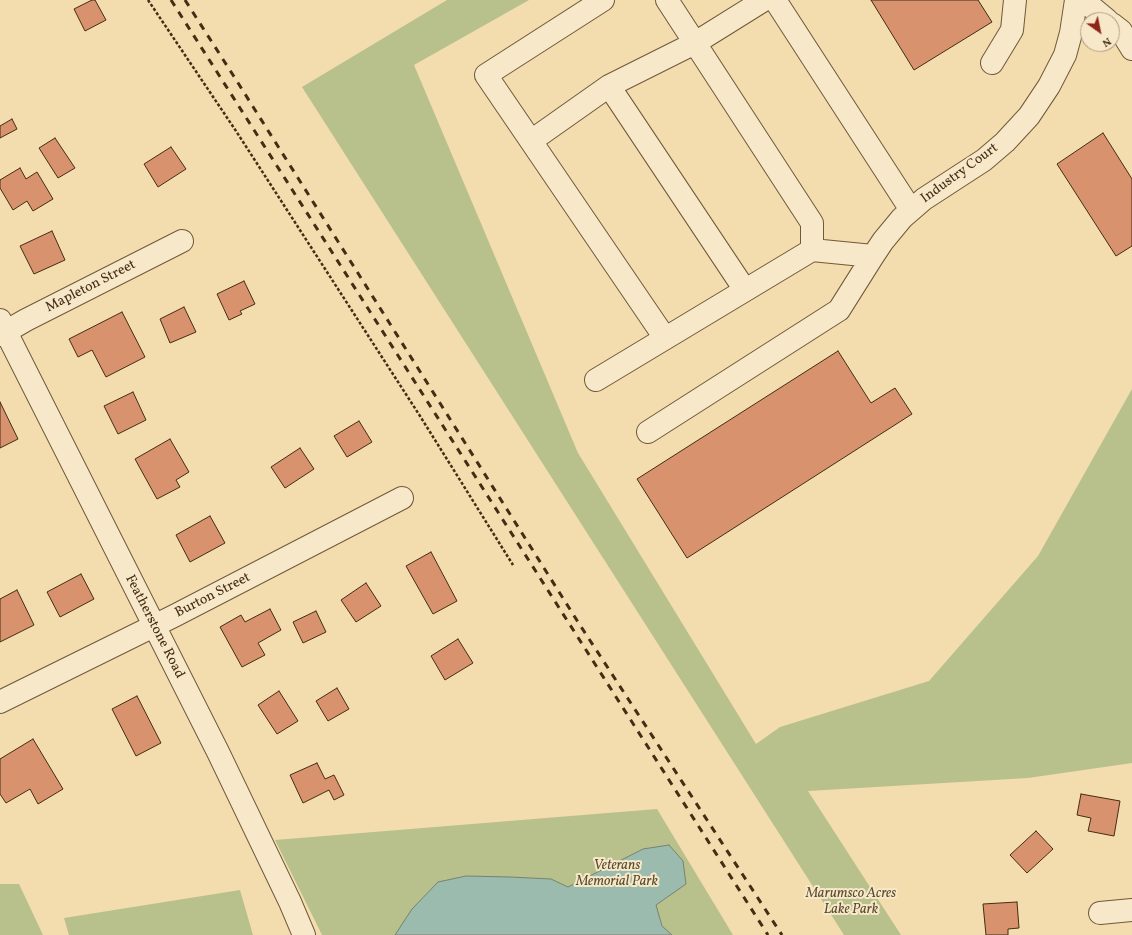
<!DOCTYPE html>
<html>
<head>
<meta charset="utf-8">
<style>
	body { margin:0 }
	#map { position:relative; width:1132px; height:935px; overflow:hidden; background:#f3dcad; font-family:Vollkorn,serif }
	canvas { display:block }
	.north { position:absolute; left:1080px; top:12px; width:40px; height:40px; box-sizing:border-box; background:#f7e8ca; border:1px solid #af9d81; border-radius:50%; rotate:147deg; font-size:11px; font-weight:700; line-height:16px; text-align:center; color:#432d14 }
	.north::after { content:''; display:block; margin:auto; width:14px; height:18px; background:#8f2418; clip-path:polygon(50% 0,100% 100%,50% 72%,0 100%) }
</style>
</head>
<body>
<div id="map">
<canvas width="1132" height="935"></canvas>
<div class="north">N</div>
</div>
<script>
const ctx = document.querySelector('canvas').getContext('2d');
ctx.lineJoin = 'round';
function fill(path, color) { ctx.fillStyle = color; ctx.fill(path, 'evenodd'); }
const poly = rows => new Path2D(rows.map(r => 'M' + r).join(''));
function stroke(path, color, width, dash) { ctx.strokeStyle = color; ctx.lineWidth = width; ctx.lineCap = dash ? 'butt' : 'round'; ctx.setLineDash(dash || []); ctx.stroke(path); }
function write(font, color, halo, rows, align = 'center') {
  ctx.font = font + ' Vollkorn,serif'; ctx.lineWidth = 4; ctx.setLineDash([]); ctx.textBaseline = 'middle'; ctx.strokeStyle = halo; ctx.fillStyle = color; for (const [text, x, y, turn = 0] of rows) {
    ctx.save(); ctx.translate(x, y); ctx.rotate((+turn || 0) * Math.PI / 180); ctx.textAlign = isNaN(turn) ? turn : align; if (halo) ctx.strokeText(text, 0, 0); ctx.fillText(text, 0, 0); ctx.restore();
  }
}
fill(poly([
	[447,0,529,0,414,65,578,453,756,744,780,727,929,681,1038,556,1132,389,1132,763,1028,778,808,791,901,935,844,935,302,87],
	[657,809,733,935,322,935,275,840],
	[0,884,19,884,43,935,0,935],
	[240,890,253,935,69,935,64,918]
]), '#b8c18c');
const water = poly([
	[669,845,683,861,686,884,656,905,662,926,672,935,395,935,412,909,438,882,466,876,510,877,551,879,568,887,643,849,669,845]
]);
fill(water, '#9bbbae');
stroke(water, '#788270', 1);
const building = poly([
	[92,0,95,0,106,20,85,31,74,9,92,0],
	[871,0,978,0,992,22,914,70,871,0],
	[12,119,17,129,0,138,0,126,12,119],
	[1103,133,1132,179,1132,246,1116,256,1057,164,1103,133],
	[55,138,75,168,58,178,39,148,55,138],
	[171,147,186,169,158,187,144,164,171,147],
	[20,168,26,179,37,172,53,199,33,211,27,201,13,210,0,188,0,180,20,168],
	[52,231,65,260,34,274,20,246,52,231],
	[244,281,255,304,240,311,242,314,229,320,217,294,244,281],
	[184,307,196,332,170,343,160,319,184,307],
	[122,312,145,357,106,377,92,350,78,357,69,339,122,312],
	[838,351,871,403,895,388,912,414,687,558,637,479,838,351],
	[133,392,146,420,118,434,104,406,133,392],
	[0,402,18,439,0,448,0,402],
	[359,421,372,442,347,457,334,436,359,421],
	[170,439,189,472,176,480,180,487,157,499,135,459,170,439],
	[300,448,314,469,285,488,271,467,300,448],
	[210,516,225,543,190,562,176,535,210,516],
	[431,552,457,601,433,614,406,566,431,552],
	[81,574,94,599,60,617,47,592,81,574],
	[366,583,381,606,356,622,341,600,366,583],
	[17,590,34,625,0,642,0,599,17,590],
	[270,609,281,630,258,643,265,655,242,667,220,627,241,615,245,622,270,609],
	[316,611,326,632,303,643,293,622,316,611],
	[458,639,473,663,445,680,431,656,458,639],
	[337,688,349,709,328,721,316,701,337,688],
	[279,691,298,721,277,734,258,705,279,691],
	[137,696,161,743,136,756,112,709,137,696],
	[33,739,63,789,38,804,30,789,6,803,0,794,0,759,33,739],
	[317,763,325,779,334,775,344,795,334,800,329,790,303,803,290,775,317,763],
	[1081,794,1120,801,1114,836,1088,831,1091,818,1077,815,1081,794],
	[1036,831,1053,849,1027,873,1010,855,1036,831],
	[1017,902,1019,928,1008,929,1008,935,986,935,983,904,1017,902]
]);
fill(building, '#d8926e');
stroke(building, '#432d14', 1);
const minor = poly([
	[603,0,486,75,665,338],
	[667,0,812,223,812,250],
	[775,0,911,210],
	[1083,0,1107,20],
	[1112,24,1121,31,1132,49],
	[992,63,1012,30,1015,0],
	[609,86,745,290],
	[531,141,609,86,695,43,764,0],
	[873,256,883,241,902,218,924,199,984,160,1005,142,1029,116,1049,86,1065,55,1071,33,1076,0],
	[0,320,218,752,290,902,304,935],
	[0,335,26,320,182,241],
	[596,380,812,250,873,256,839,310,648,432],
	[0,702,174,616,402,498],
	[1100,913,1132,910]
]);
stroke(minor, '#6f593a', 24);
stroke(poly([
	[148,0,236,131,420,416,513,565]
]), '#432d14', 2.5, [3, 2]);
stroke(minor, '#f7e8ca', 22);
stroke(poly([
	[171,0,768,935],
	[185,0,233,75,578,622,782,935]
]), '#432d14', 3, [7, 7]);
write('14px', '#432d14', '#f7e8ca', [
	["Industry Court",960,174,-36],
	["Mapleton Street",91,287,-27],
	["Burton Street",213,596,-27],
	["Featherstone Road",154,627,63]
]);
write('italic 14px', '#5a4b2c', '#f7e8ca', [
	["Veterans",617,866],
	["Memorial Park",617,882],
	["Marumsco Acres",851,894],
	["Lake Park",851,910]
]);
</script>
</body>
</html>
